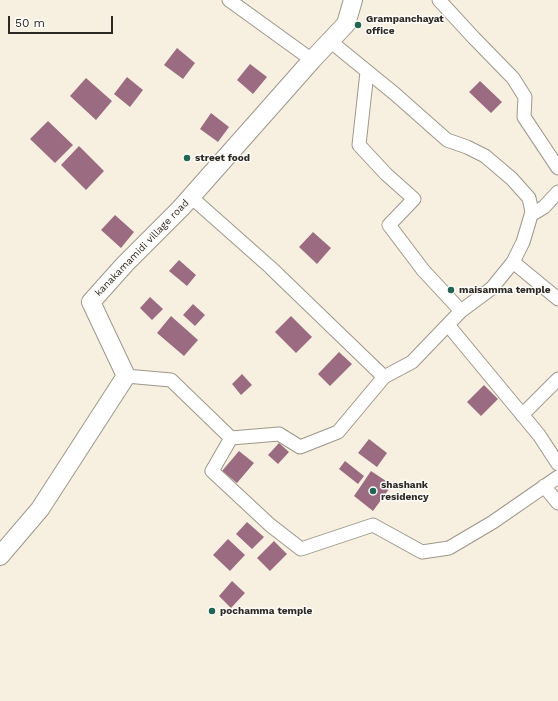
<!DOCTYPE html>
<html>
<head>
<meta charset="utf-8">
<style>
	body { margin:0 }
	#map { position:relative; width:558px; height:701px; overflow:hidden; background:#f7f0e1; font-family:"Work Sans",sans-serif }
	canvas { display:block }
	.scale { position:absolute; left:8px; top:16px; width:105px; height:18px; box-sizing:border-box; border:2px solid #2d2a25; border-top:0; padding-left:5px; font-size:12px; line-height:14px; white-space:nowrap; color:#2d2a25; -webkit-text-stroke:3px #fffdfa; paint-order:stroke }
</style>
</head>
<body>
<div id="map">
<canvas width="558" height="701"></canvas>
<div class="scale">50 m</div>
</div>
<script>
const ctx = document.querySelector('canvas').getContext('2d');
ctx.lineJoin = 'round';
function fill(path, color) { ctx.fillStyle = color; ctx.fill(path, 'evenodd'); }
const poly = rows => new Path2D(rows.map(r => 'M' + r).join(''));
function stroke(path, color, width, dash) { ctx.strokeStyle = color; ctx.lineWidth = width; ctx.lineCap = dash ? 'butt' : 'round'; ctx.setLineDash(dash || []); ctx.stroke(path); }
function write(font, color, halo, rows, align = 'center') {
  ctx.font = font + ' "Work Sans",sans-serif'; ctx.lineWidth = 3; ctx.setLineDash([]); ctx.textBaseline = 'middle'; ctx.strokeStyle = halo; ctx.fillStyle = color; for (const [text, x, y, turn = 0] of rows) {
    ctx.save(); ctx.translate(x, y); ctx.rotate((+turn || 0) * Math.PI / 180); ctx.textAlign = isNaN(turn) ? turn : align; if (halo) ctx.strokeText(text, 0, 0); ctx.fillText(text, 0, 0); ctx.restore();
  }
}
fill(poly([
	[177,48,195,63,183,79,164,65],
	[250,64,267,77,253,94,237,80],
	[127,77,143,90,130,107,114,94],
	[86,78,112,101,96,120,70,96],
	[480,81,502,102,491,113,469,92],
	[211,113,229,127,218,142,200,129],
	[48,121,73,145,55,163,30,139],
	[79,146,104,171,86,190,61,165],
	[115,215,134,232,121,248,101,230],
	[313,232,331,248,317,264,299,247],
	[179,260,196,275,187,286,169,271],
	[150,297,163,309,152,320,140,308],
	[193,304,205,315,195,326,183,315],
	[171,316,198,340,184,356,157,333],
	[291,316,312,337,296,353,275,332],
	[339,352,352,364,330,386,318,374],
	[242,374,252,385,241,395,232,384],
	[484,385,498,399,481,416,467,402],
	[369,439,387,453,377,467,358,453],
	[279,443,289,452,278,464,268,455],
	[239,451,254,463,237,483,222,471],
	[345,461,364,476,358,484,339,469],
	[371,471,392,485,373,511,354,496],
	[247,522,264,537,252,549,236,534],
	[228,539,245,555,230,571,213,555],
	[274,541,287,554,270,571,257,558],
	[232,581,245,593,231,608,219,596]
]), '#9b6c81');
const street = poly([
	[229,0,312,60],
	[439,0,474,38,513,78,525,97,524,117,558,168],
	[367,72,359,145,386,174,414,199,389,225,423,270,461,311],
	[191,197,270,267,384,377],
	[531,215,544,207,558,192],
	[513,262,558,299],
	[448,325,539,435,558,464],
	[126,376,171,380,231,438,279,434,300,447,338,432,384,377,412,362,461,311,492,288,513,262,523,242,532,212,529,198,512,179,485,156,467,147,447,140,395,94,330,41],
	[522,415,558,379],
	[231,438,212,471,270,525,301,549,373,525,422,552,449,548,493,522,558,477],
	[544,486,558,503]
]);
const secondary = poly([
	[0,556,40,509,126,376,91,302,125,264,181,208,312,60,346,24,353,0]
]);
stroke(street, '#9e978a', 15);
stroke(secondary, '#9e978a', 20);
stroke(street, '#fff', 13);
stroke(secondary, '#fff', 18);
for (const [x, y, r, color] of [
	[358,25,4,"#226555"],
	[187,158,4,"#226555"],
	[451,290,4,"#226555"],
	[373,491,4,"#226555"],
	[212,611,4,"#226555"]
]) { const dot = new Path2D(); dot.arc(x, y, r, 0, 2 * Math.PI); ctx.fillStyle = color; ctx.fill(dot); stroke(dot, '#fffdfa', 1.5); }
write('bold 10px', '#2d2a25', '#fffdfa', [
	["Grampanchayat",366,19],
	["office",366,31],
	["street food",195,158],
	["maisamma temple",459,290],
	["shashank",381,485],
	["residency",381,497],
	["pochamma temple",220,611]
], 'left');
write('10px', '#2d2a25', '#fffdfa', [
	["kanakamamidi village road",142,248,-46]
]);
</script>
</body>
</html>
